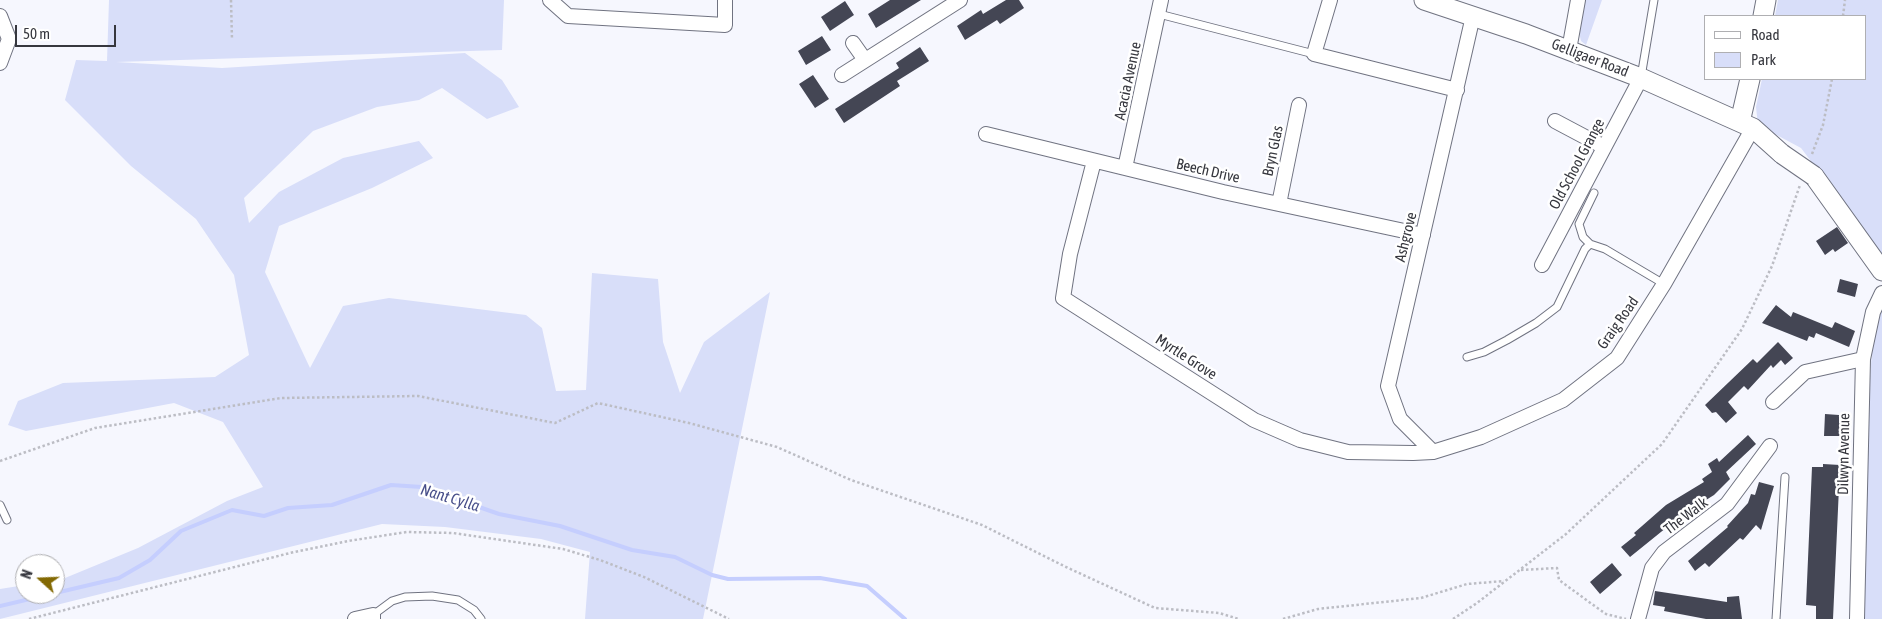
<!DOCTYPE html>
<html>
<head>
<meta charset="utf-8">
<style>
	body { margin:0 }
	#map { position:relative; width:1882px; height:619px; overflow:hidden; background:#f6f7fe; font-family:"Asap Condensed",sans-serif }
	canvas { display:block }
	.legend { position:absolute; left:1704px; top:15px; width:162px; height:65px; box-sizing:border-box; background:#fff; border:1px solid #afafb2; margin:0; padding:6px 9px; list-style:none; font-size:15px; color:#36373e }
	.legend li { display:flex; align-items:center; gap:10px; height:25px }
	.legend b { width:25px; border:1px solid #afafb2 }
	.north { position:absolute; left:15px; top:554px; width:50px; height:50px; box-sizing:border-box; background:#fff; border:1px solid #afafb2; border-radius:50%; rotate:290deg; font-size:14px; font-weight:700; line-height:20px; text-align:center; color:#36373e }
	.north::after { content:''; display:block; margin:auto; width:18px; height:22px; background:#836903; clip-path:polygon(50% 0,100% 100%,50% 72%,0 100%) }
	.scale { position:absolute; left:15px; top:25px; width:101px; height:22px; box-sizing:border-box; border:2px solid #36373e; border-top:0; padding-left:6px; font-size:15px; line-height:18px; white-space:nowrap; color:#36373e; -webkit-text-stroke:4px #fff; paint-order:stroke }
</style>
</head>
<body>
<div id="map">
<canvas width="1882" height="619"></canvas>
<ul class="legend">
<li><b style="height:6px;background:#fff"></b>Road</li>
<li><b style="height:14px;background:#d8def9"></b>Park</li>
</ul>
<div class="north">N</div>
<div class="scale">50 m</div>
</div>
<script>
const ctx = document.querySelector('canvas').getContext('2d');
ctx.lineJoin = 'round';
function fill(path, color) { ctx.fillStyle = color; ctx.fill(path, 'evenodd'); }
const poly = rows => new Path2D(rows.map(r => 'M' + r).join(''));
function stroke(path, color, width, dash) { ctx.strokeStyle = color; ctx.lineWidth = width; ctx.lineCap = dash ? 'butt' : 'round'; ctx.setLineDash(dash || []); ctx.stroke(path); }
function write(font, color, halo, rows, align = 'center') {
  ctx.font = font + ' "Asap Condensed",sans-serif'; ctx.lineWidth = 5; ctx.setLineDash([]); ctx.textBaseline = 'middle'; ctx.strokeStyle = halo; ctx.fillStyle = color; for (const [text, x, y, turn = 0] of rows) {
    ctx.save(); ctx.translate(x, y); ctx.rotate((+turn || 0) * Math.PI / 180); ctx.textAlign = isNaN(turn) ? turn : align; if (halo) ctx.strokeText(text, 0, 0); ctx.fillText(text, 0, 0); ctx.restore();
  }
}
fill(poly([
	[109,0,504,0,502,50,116,62,222,68,465,53,502,80,519,107,487,119,442,88,419,100,377,107,313,131,244,198,249,223,279,192,343,158,419,141,433,158,372,188,279,226,265,272,310,368,343,306,389,298,526,315,542,328,556,391,586,390,592,273,658,279,663,342,680,393,704,342,770,292,703,619,585,619,590,552,541,539,445,527,382,524,0,619,0,589,25,585,25,594,55,594,55,580,65,578,138,548,227,501,263,487,223,422,174,403,26,431,8,425,18,401,63,383,215,377,249,355,234,275,196,219,131,166,65,100,76,60,107,61],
	[1580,0,1602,0,1586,45,1581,41,1579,32],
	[1778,0,1882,0,1882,262,1827,176,1820,173,1801,148,1758,125,1756,107,1762,79,1866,79,1866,16,1775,16],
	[1882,301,1882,619,1864,619,1866,430,1872,351]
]), '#d8def9');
stroke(poly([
	[0,606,119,578,150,560,181,531,232,510,264,516,288,508,332,505,391,485,422,487,499,514,560,526,632,550,675,557,712,575,728,579,820,578,867,586,905,619]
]), '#c5cefe', 4);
fill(poly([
	[890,0,921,0,876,28,868,14],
	[1006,0,1019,0,1024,8,1000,24,997,20,965,40,957,26,981,10,983,14],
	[845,1,854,15,830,31,821,17],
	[822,36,831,50,806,65,798,51],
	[920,47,929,61,897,81,900,86,844,123,835,109,899,68,896,63],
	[813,75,829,99,815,108,799,84],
	[1837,227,1848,243,1835,252,1833,249,1825,255,1816,241],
	[1840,279,1858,284,1855,297,1837,292],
	[1776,305,1791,317,1793,312,1832,328,1835,322,1855,331,1849,347,1816,333,1814,338,1809,336,1807,341,1762,323],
	[1778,342,1793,358,1785,365,1781,360,1773,368,1771,365,1748,390,1744,386,1728,402,1737,413,1726,423,1716,412,1712,413,1705,405,1753,359,1757,363],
	[1825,414,1839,415,1839,423,1842,423,1842,436,1824,436],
	[1748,435,1756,444,1726,472,1730,479,1714,495,1682,515,1630,557,1621,547,1636,535,1634,533,1666,505,1704,482,1702,479,1712,472,1708,464,1717,458,1719,462],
	[1823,464,1840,465,1833,619,1816,619,1816,606,1806,605,1812,467,1823,467],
	[1759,482,1774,486,1761,530,1756,525,1743,540,1740,538,1709,567,1705,563,1695,571,1688,561,1728,527,1727,526,1748,503,1751,494,1755,495],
	[1612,563,1622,575,1600,594,1590,582],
	[1655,591,1727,602,1727,597,1739,596,1742,619,1706,619,1664,611,1665,607,1653,605]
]), '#444654');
const lane = poly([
	[1159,14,1314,54],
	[1641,77,1654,0],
	[1590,244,1583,237,1579,224,1594,193],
	[1467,357,1484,352,1507,340,1536,323,1557,307,1585,249,1590,244,1605,249,1664,284],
	[0,505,7,520],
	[373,615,392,601,405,597,432,596,458,600,474,610,481,619],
	[1776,619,1785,477]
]);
const street = poly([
	[550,0,568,16,725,25,725,1],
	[1330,0,1314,54,1457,90],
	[0,16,9,39,0,63],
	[853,43,865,60],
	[1569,50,1578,0],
	[842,75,960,0],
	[1555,121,1604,147],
	[986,134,1223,192,1423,235],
	[1094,161,1070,254,1063,298,1254,420,1300,440,1348,452,1413,453,1433,452,1481,437,1563,400,1617,358,1664,284,1753,128],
	[1125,168,1161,0],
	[1279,204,1299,105],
	[1542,265,1641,78],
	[1773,402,1805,372,1863,359],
	[1433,452,1400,419,1388,386,1473,16],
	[355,619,373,615,373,619],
	[1638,619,1652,568,1664,552,1727,504,1770,446],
	[1857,619,1863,359,1873,312,1882,293]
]);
const secondary = poly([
	[1424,0,1526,34,1641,78,1753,128,1782,154],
	[1763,16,1766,0],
	[1740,122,1750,79],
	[1814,176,1882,271]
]);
stroke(lane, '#707381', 9);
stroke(street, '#707381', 16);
stroke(secondary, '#707381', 21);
stroke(poly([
	[231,0,232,40],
	[1843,16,1845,0],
	[1812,154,1823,125,1832,79],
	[0,461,95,428,281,398,418,396,555,423,598,403,689,423,777,447,851,480,982,525,1066,567,1155,608,1219,613,1239,619],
	[1521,570,1557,568,1559,580,1596,607,1606,614,1626,619],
	[29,619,290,553,348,541,407,532,453,533,563,549,600,560,644,577,729,619],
	[1283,619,1318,609,1421,598,1467,584,1504,581],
	[1453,619,1477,603,1566,534,1662,444,1742,329,1772,266,1800,185]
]), '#bcbdc4', 2.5, [2.5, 2.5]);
stroke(lane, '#fff', 7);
stroke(street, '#fff', 14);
stroke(secondary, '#fff', 19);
const secondaryBridge = poly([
	[1782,154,1814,176]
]);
stroke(secondaryBridge, '#707381', 21, []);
stroke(secondaryBridge, '#fff', 19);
write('15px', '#36373e', '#fff', [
	["Gelligaer Road",1590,58,21],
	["Acacia Avenue",1128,81,-78],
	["Bryn Glas",1273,151,-78],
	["Old School Grange",1577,164,-62],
	["Beech Drive",1208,171,13],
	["Ashgrove",1406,237,-76],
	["Graig Road",1618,323,-55],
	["Myrtle Grove",1186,357,33],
	["Dilwyn Avenue",1844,454,-89],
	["The Walk",1686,516,-37]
]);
write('italic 16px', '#484f8a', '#fff', [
	["Nant Cylla",450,498,17]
]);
</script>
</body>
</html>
